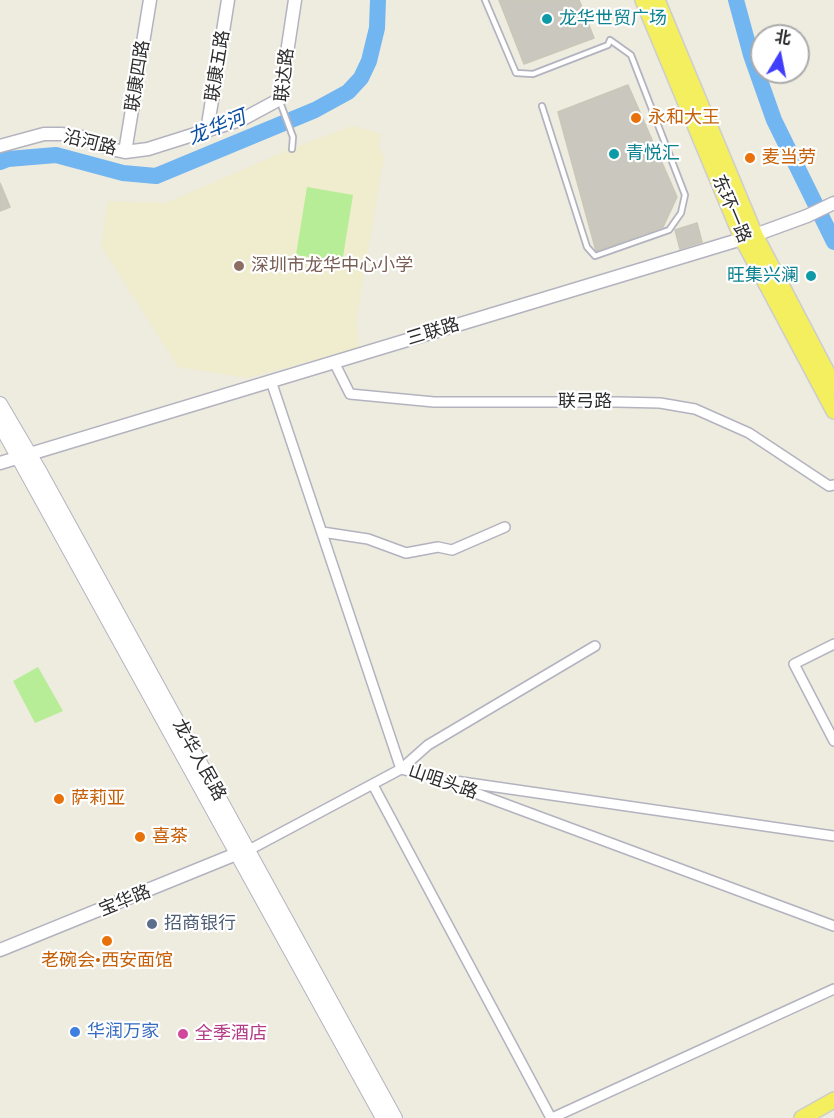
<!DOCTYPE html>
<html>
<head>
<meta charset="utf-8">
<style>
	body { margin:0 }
	#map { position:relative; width:834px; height:1118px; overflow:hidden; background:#eeebdf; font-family:Rubik,"Noto Sans SC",sans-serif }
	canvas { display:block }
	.north { position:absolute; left:750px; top:24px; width:60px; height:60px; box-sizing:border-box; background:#fff; border:2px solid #ababab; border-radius:50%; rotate:10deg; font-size:16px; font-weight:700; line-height:24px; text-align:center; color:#2d2d2d }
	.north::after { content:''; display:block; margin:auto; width:21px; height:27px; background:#403dfd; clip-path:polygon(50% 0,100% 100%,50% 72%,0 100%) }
</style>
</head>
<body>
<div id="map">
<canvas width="834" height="1118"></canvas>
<div class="north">北</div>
</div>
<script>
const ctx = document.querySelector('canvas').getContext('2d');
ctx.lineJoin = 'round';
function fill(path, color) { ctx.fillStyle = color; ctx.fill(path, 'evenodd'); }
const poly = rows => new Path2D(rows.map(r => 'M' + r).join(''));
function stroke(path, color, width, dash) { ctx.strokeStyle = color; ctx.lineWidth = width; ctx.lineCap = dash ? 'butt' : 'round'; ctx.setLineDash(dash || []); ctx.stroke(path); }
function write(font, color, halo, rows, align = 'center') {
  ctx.font = font + ' Rubik,"Noto Sans SC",sans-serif'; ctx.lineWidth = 4.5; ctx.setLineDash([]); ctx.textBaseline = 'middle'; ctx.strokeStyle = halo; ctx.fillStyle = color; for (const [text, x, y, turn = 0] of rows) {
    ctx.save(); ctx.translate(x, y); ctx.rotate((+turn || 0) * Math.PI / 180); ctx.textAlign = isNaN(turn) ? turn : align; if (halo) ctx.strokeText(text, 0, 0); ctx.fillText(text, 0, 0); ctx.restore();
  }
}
fill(poly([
	[352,126,381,134,378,146,384,157,356,322,359,348,247,378,178,367,101,246,108,201,166,203,288,150]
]), '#f0ecce');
fill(poly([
	[307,187,353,195,342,263,296,255],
	[38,667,63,711,35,723,13,681]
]), '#b6ed96');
stroke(poly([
	[736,0,751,55,774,120,834,242],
	[0,162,8,159,56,155,123,173,156,176,315,110,348,92,361,78,369,61,377,28,378,0]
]), '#71b5f1', 16);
const building = poly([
	[499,0,579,0,594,38,524,64,499,0],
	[628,85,677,197,663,227,596,251,558,112,628,85],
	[0,183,10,207,0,211,0,183],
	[697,223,702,242,680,249,675,230,697,223]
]);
fill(building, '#cac7be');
stroke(building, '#cac7b8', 1.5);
const service = poly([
	[485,0,516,73,533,74,608,45,610,40,631,55,685,195,681,213,669,230,595,256,587,247,542,106],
	[280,102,293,137,292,149]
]);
const minor = poly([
	[334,362,350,394,434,402,617,402,660,403,695,409,749,433,829,486,834,485],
	[271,381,401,769,435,778,834,926],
	[322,532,368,539,406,553,438,547,452,550,505,527],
	[834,644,794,664,834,741],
	[455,781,834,836],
	[373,785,551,1118],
	[249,850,401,769,428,745,595,646],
	[552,1118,834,989]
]);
const tertiary = poly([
	[207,131,228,0],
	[0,146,44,134,61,134,82,137,111,149,125,152,148,149,243,119,280,99,295,0],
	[125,152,150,0],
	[0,463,755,235,807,216,834,203],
	[0,950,246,850]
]);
const secondary = poly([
	[0,404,40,472,395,1118],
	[0,424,383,1118]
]);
const primary = poly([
	[643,0,742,238,834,411],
	[657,0,755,235,834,386],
	[802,1118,834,1100]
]);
stroke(service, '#b3b3c0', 8);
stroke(minor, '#b3b3c0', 12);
stroke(tertiary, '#b3b3c0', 15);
stroke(secondary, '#b3b3c0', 16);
stroke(primary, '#cdcdcd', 18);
stroke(service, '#fff', 4.5);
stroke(minor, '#fff', 9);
stroke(tertiary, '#fff', 12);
stroke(secondary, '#fff', 14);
stroke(primary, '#f4ef5e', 15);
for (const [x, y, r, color] of [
	[547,19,6,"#0f9aa8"],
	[636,118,6,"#e8710a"],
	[614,154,6,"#0f9aa8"],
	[750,158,6,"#e8710a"],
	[239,266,6,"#8d6e63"],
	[811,276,6,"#0f9aa8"],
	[59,799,6,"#e8710a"],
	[140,837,6,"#e8710a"],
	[152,924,6,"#5c6f8a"],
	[107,941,6,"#e8710a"],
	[75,1032,6,"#3f7fe0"],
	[183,1034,6,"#d1479c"]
]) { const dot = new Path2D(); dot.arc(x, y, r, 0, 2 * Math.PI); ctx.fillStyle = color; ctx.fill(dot); stroke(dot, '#fff', 2); }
write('18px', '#0d838f', '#fff', [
	["龙华世贸广场",559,19],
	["青悦汇",626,154],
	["旺集兴澜",799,276,"right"]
], 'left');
write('18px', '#2d2d2d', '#fff', [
	["联康五路",218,66,-81],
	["联达路",285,75,-84],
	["联康四路",138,76,-81],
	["沿河路",90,143,14],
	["东环一路",731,209,67],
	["三联路",433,332,-17],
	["联弓路",585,402],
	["龙华人民路",199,760,61],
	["山咀头路",443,782,19],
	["宝华路",125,901,-22]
]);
write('18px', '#c56008', '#fff', [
	["永和大王",648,118],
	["麦当劳",762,158],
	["萨莉亚",71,799],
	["喜茶",152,837],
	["老碗会·西安面馆",107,961,"center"]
], 'left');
write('18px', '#785e54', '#fff', [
	["深圳市龙华中心小学",251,266]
], 'left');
write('18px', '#4e5e75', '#fff', [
	["招商银行",164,924]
], 'left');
write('18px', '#366cbe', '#fff', [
	["华润万家",87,1032]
], 'left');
write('18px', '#b23c85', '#fff', [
	["全季酒店",195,1034]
], 'left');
write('italic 20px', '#0b4fa2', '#fff', [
	["龙华河",217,128,-22]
]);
</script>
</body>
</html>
